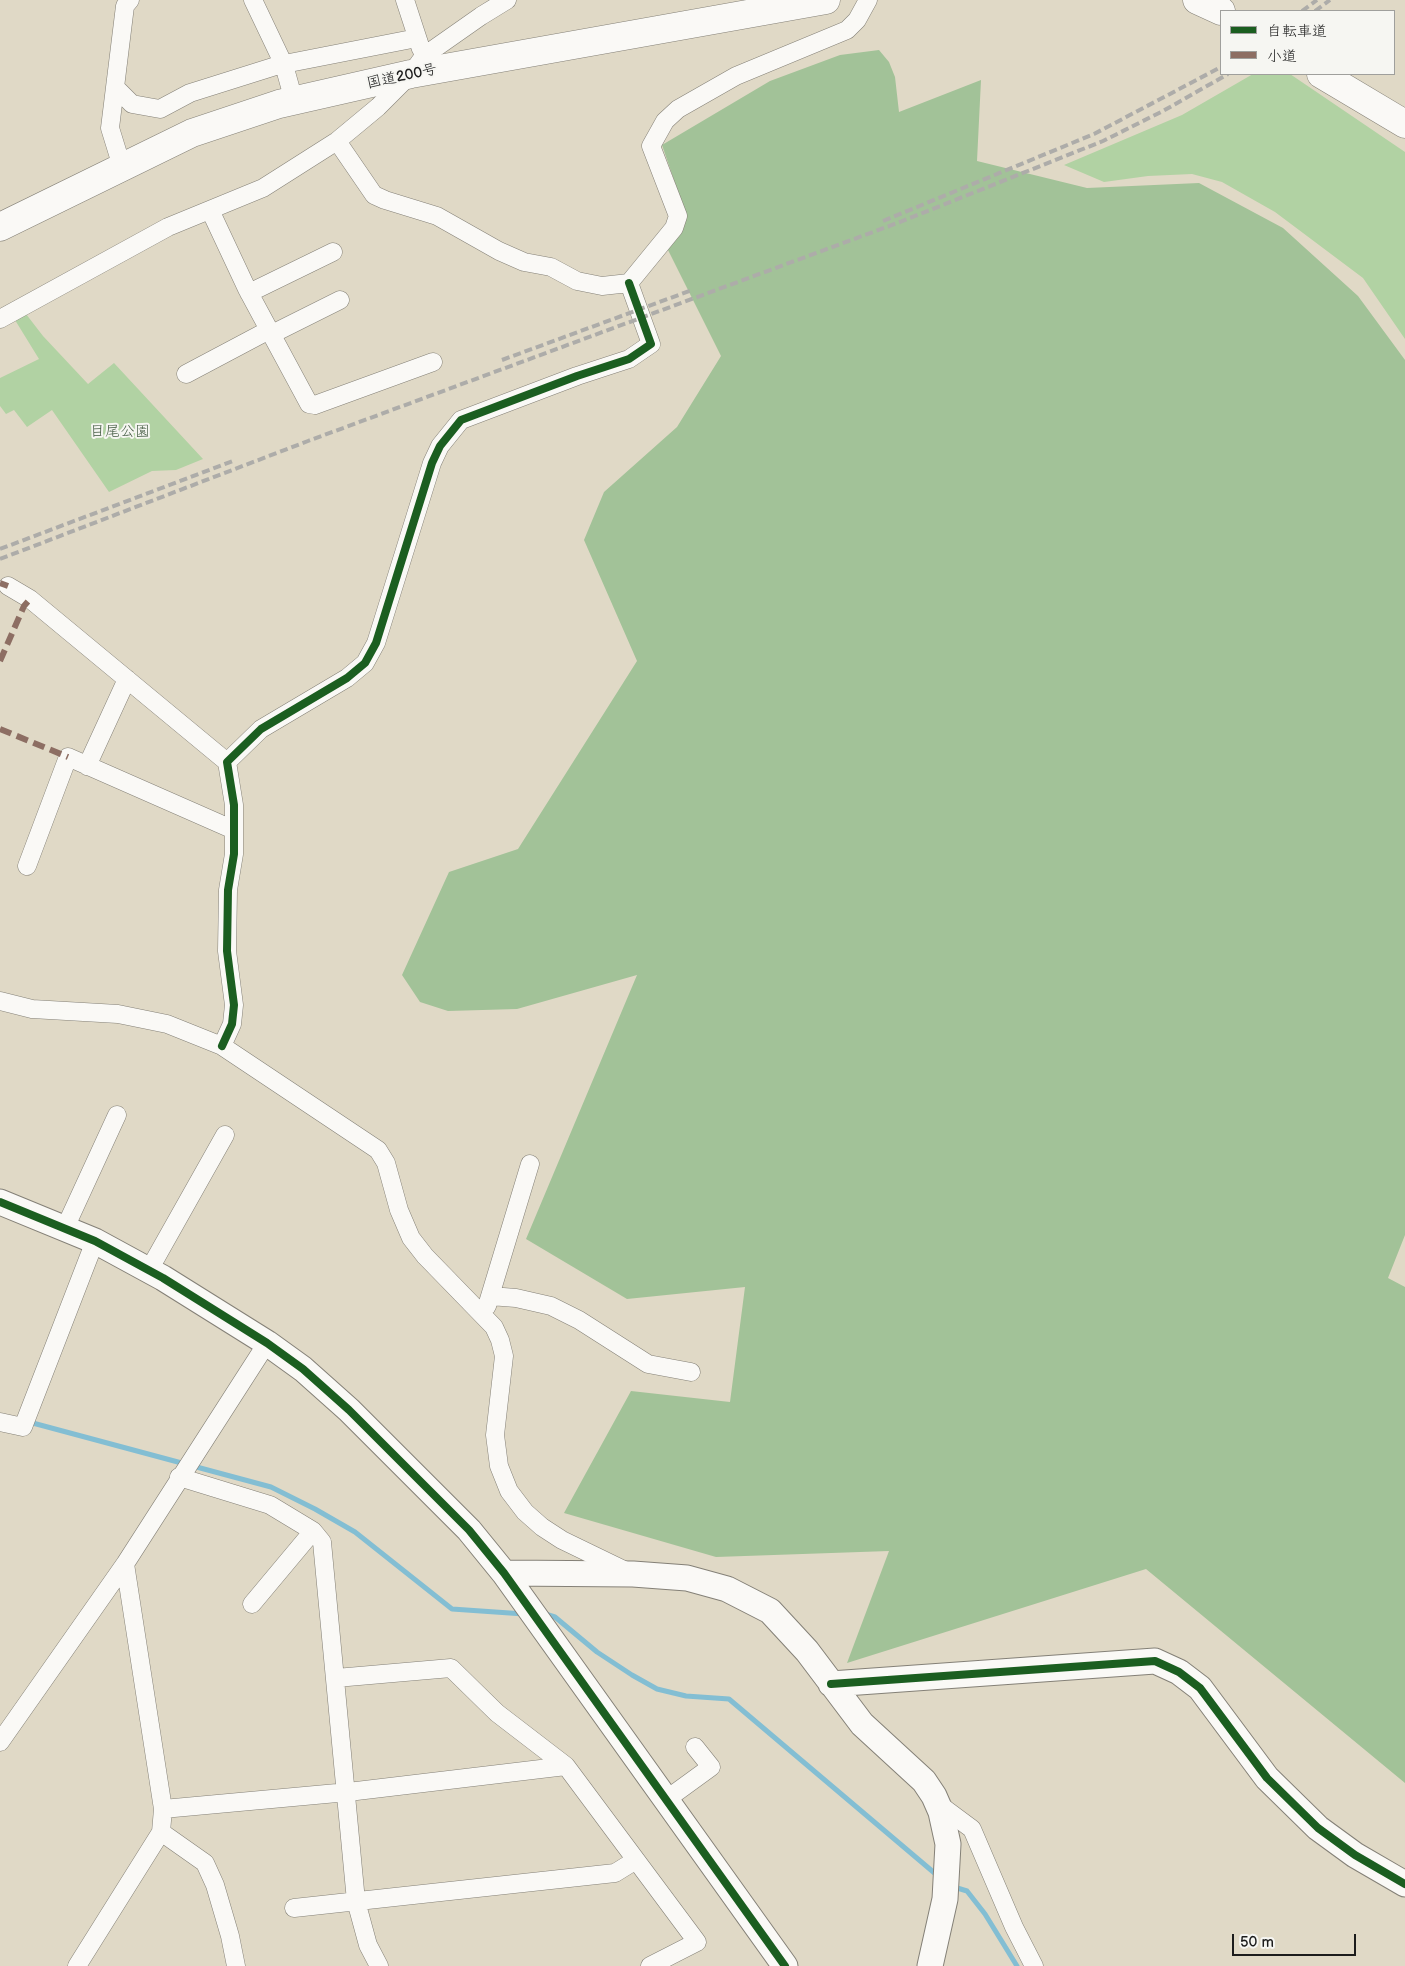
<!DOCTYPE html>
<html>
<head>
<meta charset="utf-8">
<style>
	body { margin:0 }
	#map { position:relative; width:1405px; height:1966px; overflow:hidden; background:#e0d9c6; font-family:"Balsamiq Sans","Klee One",sans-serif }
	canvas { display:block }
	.legend { position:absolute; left:1220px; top:10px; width:175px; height:65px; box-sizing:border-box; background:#f6f6f2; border:1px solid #9f9f9c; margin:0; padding:6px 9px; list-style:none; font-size:15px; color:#1c1c1c }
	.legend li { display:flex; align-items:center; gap:10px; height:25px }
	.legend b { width:25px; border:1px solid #9f9f9c }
	.scale { position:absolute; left:1232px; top:1934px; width:124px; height:22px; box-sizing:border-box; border:2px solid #1c1c1c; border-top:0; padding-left:6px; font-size:15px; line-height:18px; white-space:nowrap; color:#1c1c1c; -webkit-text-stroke:4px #f6f6f2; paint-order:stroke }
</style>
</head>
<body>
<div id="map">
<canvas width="1405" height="1966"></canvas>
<ul class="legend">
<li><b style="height:6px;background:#1b5e20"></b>自転車道</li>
<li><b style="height:6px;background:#8d6e63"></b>小道</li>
</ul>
<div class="scale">50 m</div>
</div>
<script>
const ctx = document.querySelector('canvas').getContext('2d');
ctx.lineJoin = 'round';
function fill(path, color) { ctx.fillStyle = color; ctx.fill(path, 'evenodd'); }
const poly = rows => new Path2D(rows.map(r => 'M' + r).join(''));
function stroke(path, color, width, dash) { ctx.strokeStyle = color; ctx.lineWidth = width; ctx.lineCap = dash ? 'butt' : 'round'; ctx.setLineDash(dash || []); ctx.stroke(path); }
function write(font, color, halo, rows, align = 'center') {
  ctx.font = font + ' "Balsamiq Sans","Klee One",sans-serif'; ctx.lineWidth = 4; ctx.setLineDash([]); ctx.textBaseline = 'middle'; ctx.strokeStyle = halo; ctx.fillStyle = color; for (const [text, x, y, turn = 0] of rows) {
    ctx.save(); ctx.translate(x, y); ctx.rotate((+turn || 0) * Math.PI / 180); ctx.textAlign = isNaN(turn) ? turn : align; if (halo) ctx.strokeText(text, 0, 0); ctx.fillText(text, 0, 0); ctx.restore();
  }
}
fill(poly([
	[1253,74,1290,74,1405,152,1405,339,1363,278,1275,212,1222,182,1192,174,1148,176,1104,182,1064,165,1182,115],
	[26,314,43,336,88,384,114,363,203,459,176,470,152,471,109,492,52,410,27,427,14,410,6,414,0,406,0,378,39,359,15,320]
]), '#b1d2a3');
fill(poly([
	[879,50,889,62,895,77,899,112,981,80,977,161,1087,188,1199,183,1283,228,1358,296,1405,360,1405,1235,1388,1278,1405,1287,1405,1783,1146,1569,847,1663,889,1551,716,1557,564,1513,631,1391,730,1402,745,1287,627,1299,526,1239,637,975,517,1009,448,1011,420,1002,402,975,449,872,518,849,637,661,584,540,604,492,677,427,721,356,668,250,686,215,662,145,770,81,840,55]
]), '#a2c298');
stroke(poly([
	[29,1422,271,1487,315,1509,355,1532,452,1609,524,1614],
	[542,1613,555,1617,597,1652,632,1675,657,1689,686,1696,729,1699,938,1876],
	[954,1887,967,1891,985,1914,1017,1966]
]), '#83bed3', 5);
const street = poly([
	[253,0,284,65,294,101],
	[405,0,421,49],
	[115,87,132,104,160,109,190,93,279,65,417,38],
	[337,141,374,195,385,200,437,216,499,251,524,262,551,267,577,281,602,286,629,283,674,228,678,216,651,146,665,121,678,109,736,76,847,30,857,20,868,0],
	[122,167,110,128,125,6,130,0],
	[210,210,247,289,309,404,315,405,433,362],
	[249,293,333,252],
	[0,319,168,227,263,188,337,141,378,107,411,74,424,56,481,16,507,0],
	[272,334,340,300],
	[186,374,269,330],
	[8,586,30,599,227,762],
	[87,766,127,679],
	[27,866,68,757,234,830],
	[0,1001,32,1009,118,1014,167,1024,222,1046,378,1150,386,1163,399,1210,411,1238,425,1256,494,1327,500,1340,504,1356,495,1435,499,1466,509,1491,525,1512,542,1527,562,1540,626,1571],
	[222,1046,232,1024,234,1005,227,951,228,890,234,854,234,805,227,762,261,729,347,678,365,663,376,643,432,463,440,446,461,420,577,376,629,359,651,344,629,283],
	[65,1228,117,1115],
	[149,1270,225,1135],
	[490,1296,516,1298,551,1306,579,1320,648,1364,691,1372],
	[487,1306,530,1164],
	[0,1422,23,1427,95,1241],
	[179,1477,270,1505,313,1531,322,1542,356,1901,368,1945,379,1966],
	[252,1604,313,1531],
	[336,1678,451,1668,497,1713,566,1766],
	[0,1742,125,1564,267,1343],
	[667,1799,711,1767,695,1747],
	[937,1803,972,1829,1014,1927,1034,1966],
	[163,1809,348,1792,566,1766,697,1942,650,1966],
	[161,1832,205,1863,215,1885,230,1936,236,1966],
	[294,1908,615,1873,636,1860],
	[77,1966,161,1832,163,1809,125,1564]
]);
const secondary = poly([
	[0,1202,95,1241,163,1278,267,1343,303,1369,349,1410,469,1530,504,1573,785,1966],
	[504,1573,633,1574,687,1578,727,1589,770,1611,807,1651,862,1724,924,1781,934,1796,941,1812,948,1844,945,1899,930,1966],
	[831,1684,1155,1661,1179,1672,1200,1688,1267,1778,1318,1828,1355,1855,1405,1884]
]);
const highway = poly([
	[1197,0,1221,11],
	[1321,74,1405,124],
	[0,227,192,133,279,104,411,74,826,0]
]);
stroke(street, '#848077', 19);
stroke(secondary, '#848077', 27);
stroke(highway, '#848077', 29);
stroke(street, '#faf9f6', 18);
stroke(secondary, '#faf9f6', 25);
stroke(highway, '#faf9f6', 28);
stroke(poly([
	[1302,11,1317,0],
	[1315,11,1330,0],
	[883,221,1094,134,1221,67],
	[502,360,692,290],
	[0,549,233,461],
	[0,559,308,441,900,222,1103,141,1163,111,1228,74]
]), '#adaca9', 4, [8, 4]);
stroke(poly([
	[0,583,8,586],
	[0,661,24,606,30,599],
	[0,729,68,757]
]), '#8d6e63', 6, [12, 6]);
stroke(poly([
	[222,1046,232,1024,234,1005,227,951,228,890,234,854,234,805,227,762,261,729,347,678,365,663,376,643,432,463,440,446,461,420,577,376,629,359,651,344,629,283],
	[0,1202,95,1241,163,1278,267,1343,303,1369,349,1410,469,1530,504,1573,785,1966],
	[831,1684,1155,1661,1179,1672,1200,1688,1267,1778,1318,1828,1355,1855,1405,1884]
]), '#1b5e20', 8);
write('15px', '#1c1c1c', '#f6f6f2', [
	["国道200号",402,77,-12]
]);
write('15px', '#425a41', '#f6f6f2', [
	["目尾公園",120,432]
]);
</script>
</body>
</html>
